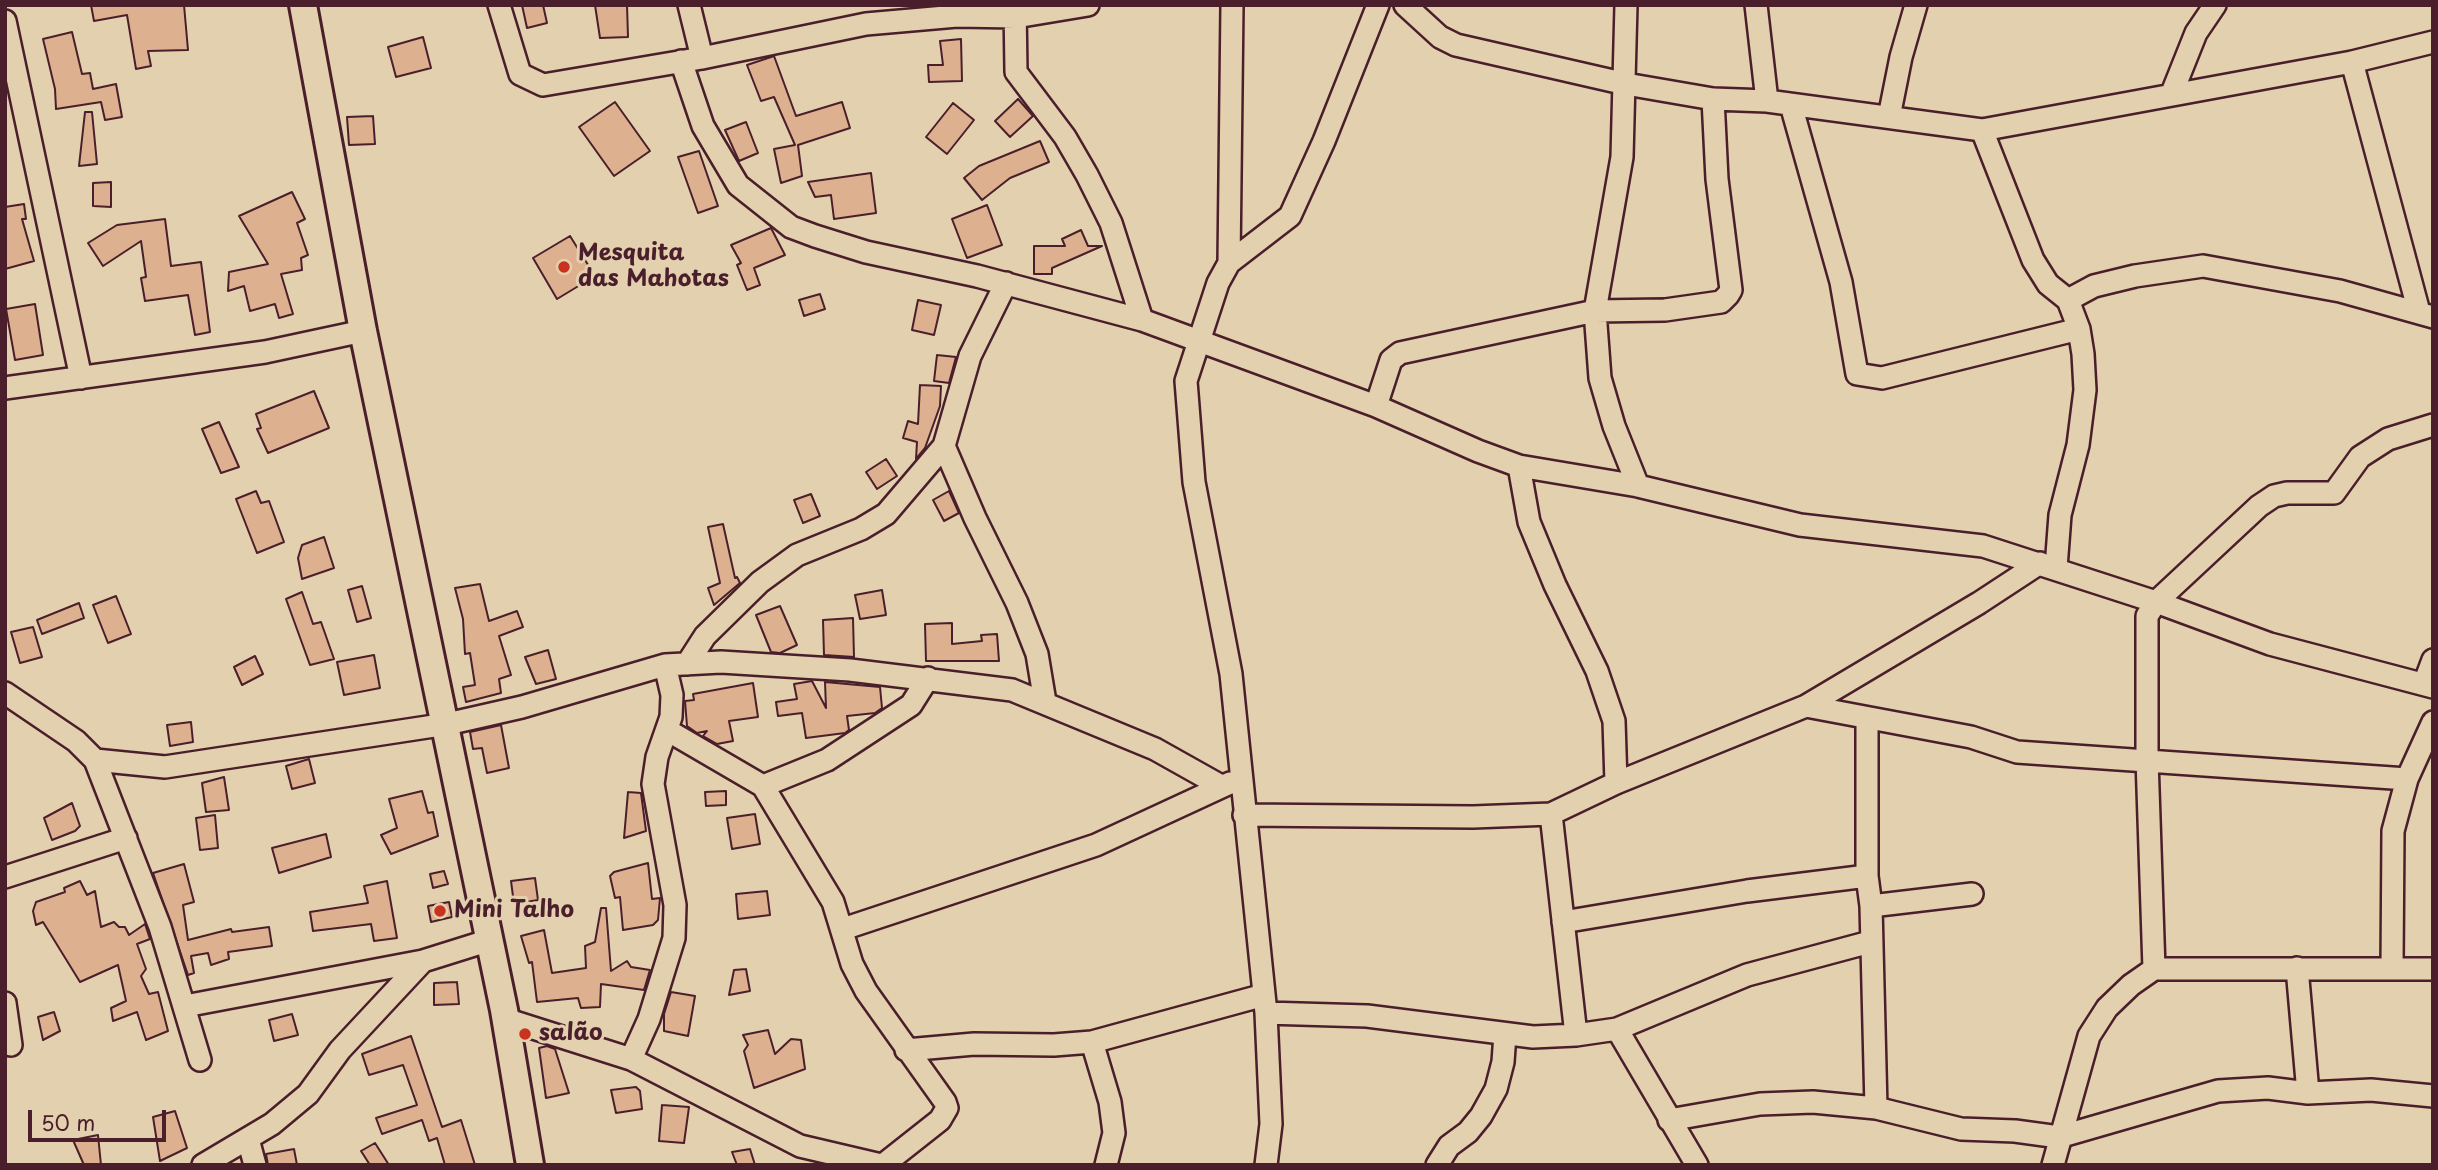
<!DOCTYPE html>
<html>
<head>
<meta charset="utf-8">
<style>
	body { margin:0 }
	#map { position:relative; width:2438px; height:1170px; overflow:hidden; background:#e3d0ae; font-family:"Playpen Sans",sans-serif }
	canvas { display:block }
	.frame { position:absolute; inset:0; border:7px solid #4a1f2b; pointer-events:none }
	.scale { position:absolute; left:28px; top:1110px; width:138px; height:32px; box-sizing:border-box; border:4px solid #4a1f2b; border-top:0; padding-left:9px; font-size:21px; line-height:24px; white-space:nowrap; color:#4a1f2b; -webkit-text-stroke:5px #e3d0ae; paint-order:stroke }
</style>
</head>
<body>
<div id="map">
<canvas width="2438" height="1170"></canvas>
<div class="frame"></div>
<div class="scale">50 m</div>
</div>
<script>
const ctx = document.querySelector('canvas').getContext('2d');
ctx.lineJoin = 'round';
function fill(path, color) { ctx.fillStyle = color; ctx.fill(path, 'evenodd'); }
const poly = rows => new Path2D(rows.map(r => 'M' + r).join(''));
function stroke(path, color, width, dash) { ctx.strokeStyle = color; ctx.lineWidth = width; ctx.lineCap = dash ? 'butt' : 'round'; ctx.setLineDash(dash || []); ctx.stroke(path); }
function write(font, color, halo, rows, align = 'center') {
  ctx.font = font + ' "Playpen Sans",sans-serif'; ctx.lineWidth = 6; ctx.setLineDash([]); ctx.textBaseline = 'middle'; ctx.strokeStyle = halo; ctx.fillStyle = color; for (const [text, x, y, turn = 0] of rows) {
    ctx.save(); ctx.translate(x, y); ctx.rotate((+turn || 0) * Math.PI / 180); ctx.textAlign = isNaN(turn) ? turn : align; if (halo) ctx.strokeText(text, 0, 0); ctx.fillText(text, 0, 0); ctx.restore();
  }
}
const building = poly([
	[91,5,184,5,188,50,148,51,151,66,136,69,127,15,94,21,91,5],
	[522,5,543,5,547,23,527,28,522,5],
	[595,5,627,5,628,37,600,38,595,5],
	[72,32,82,74,90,73,93,89,116,84,122,117,105,120,101,102,56,109,55,89,43,39,72,32],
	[423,37,431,68,396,77,388,47,423,37],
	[961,39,962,81,929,82,928,65,943,65,940,41,961,39],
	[774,56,796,116,842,102,850,128,798,145,802,176,781,183,774,149,795,145,774,97,761,101,747,65,774,56],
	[1018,99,1033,116,1010,137,995,121,1018,99],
	[615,102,650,151,614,176,579,127,615,102],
	[953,103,974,120,947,154,926,137,953,103],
	[85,112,92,112,97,164,79,166,85,112],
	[373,116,375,144,349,145,347,117,373,116],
	[746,122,758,153,739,161,725,130,746,122],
	[1040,141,1049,162,1010,178,982,200,964,178,979,166,1040,141],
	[699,151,718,206,698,213,678,157,699,151],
	[871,173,876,213,834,219,831,195,815,197,808,182,871,173],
	[111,182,111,207,93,206,93,183,111,182],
	[292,192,305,219,297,223,308,255,301,258,302,270,281,274,293,314,279,318,275,304,250,311,244,286,228,291,229,272,268,264,239,216,292,192],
	[24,204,26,219,22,219,34,261,5,269,5,207,24,204],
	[987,205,1002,245,967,258,952,219,987,205],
	[165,219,171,266,201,262,210,332,195,335,188,295,145,301,141,278,146,277,141,241,103,266,88,243,117,225,165,219],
	[771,228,785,255,754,268,760,285,747,290,737,265,741,263,731,245,771,228],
	[1081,230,1088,246,1102,246,1052,268,1052,274,1034,274,1034,246,1065,246,1062,239,1081,230],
	[570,236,595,276,557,299,533,258,570,236],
	[820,294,825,309,804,316,799,300,820,294],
	[918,300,941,305,934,335,912,330,918,300],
	[35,304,43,355,15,360,6,309,35,304],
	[937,355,956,357,949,383,934,381,937,355],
	[920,385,941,386,940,406,925,448,916,459,917,442,903,438,908,421,918,424,920,385],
	[314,391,329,428,268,453,257,429,261,428,256,414,314,391],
	[219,422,239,467,221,473,202,429,219,422],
	[886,459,897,476,877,489,866,472,886,459],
	[256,491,261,503,269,501,284,542,257,553,236,499,256,491],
	[949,491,959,513,944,521,933,500,949,491],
	[811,494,820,516,803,523,794,500,811,494],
	[723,524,735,578,737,577,740,583,714,605,708,588,720,583,708,527,723,524],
	[324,537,334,568,302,579,298,558,302,545,324,537],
	[480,584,489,621,517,611,523,627,499,636,511,675,499,679,501,693,466,702,463,687,475,685,470,653,465,654,463,619,455,588,480,584],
	[362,586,371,618,357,622,348,590,362,586],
	[882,590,886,615,860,619,855,595,882,590],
	[302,592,313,624,321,622,334,659,310,665,286,599,302,592],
	[116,596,131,634,108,643,93,605,116,596],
	[79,603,84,618,42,634,37,620,79,603],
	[780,606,797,645,780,653,771,652,756,615,780,606],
	[853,618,854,657,824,655,823,620,853,618],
	[952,623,952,644,982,641,981,635,997,634,999,661,926,661,925,624,952,623],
	[33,627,42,657,20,663,11,632,33,627],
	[548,650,556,679,536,684,525,657,548,650],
	[374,655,380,688,344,695,337,662,374,655],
	[255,656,263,674,242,685,234,667,255,656],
	[812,681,826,708,825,682,880,687,882,708,875,713,847,716,849,730,845,733,806,738,802,713,778,716,776,702,797,699,794,684,812,681],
	[753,683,758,717,729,721,733,741,717,744,703,736,707,731,697,733,687,726,685,701,694,700,693,694,753,683],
	[191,722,193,742,170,746,167,725,191,722],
	[501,725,509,768,487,773,482,748,473,749,470,732,501,725],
	[309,759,315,783,292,789,286,766,309,759],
	[224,777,229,810,206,812,202,783,224,777],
	[422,791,428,813,433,812,438,836,391,854,381,835,397,828,389,799,422,791],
	[726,791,726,805,706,806,705,792,726,791],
	[628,792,641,793,646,831,624,838,628,792],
	[72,803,80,826,75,831,52,840,44,818,72,803],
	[755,814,760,844,732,849,727,818,755,814],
	[215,815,218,848,200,850,196,818,215,815],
	[326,834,331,857,279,873,272,848,326,834],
	[648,863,652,899,660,898,658,920,653,925,623,930,620,897,615,898,610,876,614,872,648,863],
	[184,864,194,902,183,905,188,940,231,929,232,932,269,927,272,946,228,952,229,959,211,965,208,953,191,956,194,973,188,975,153,873,184,864],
	[444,871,448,884,433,888,430,874,444,871],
	[535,878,538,900,514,904,511,881,535,878],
	[80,881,87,895,95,891,101,927,114,922,119,927,125,927,129,935,145,924,150,939,137,944,146,969,141,976,149,994,158,992,168,1031,146,1040,137,1012,113,1021,111,1008,126,1001,118,965,80,982,43,922,36,925,33,911,36,902,65,892,64,888,80,881],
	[387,881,397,938,374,941,371,924,313,931,310,912,368,903,364,886,387,881],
	[767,891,770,915,738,919,736,894,767,891],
	[449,902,452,917,431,922,428,906,449,902],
	[601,908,606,908,611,971,627,961,631,967,650,970,644,990,601,984,600,1007,581,1008,578,998,537,1002,532,962,529,963,521,936,544,930,552,973,586,968,585,946,595,942,601,908],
	[746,969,750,991,729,995,734,970,746,969],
	[457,982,459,1004,434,1005,434,983,457,982],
	[671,992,695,996,688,1036,664,1031,664,1014,671,992],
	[54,1012,60,1031,43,1040,38,1017,54,1012],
	[292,1014,298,1035,274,1041,269,1020,292,1014],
	[768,1030,775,1054,791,1039,801,1040,805,1069,754,1088,744,1051,748,1045,743,1035,768,1030],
	[411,1036,442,1127,461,1120,475,1165,445,1165,437,1138,429,1141,422,1120,382,1134,376,1118,417,1105,403,1065,369,1075,362,1054,411,1036],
	[547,1046,555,1049,569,1093,546,1098,539,1048,547,1046],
	[636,1087,640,1091,642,1109,616,1113,611,1090,636,1087],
	[662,1105,689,1107,684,1143,659,1141,662,1105],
	[175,1111,187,1148,160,1161,153,1117,175,1111],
	[98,1135,101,1165,84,1165,73,1140,98,1135],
	[375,1143,389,1165,370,1165,361,1151,375,1143],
	[294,1149,297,1165,268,1165,266,1154,294,1149],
	[750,1149,755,1165,737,1165,732,1152,750,1149]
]);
fill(building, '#ddb18f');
stroke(building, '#4a1f2b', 2);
const minor = poly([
	[499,5,520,74,543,85,702,58,866,24,957,16,1016,17,1088,5],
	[689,5,702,58],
	[1015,5,1016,72,1065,137,1087,175,1111,223,1142,320],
	[1405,5,1440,37,1456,45,1626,84,1713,99,1767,101,1982,130,2352,62,2433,42],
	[1626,5,1622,157,1595,311,1600,378,1614,426,1638,486],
	[1756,5,1767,101],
	[5,21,81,378],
	[681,61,703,126,738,185,791,227,815,236,866,252,977,276,1142,320,1376,406,1478,451,1519,466,1638,486,1800,525,1983,546,2156,602,2270,644,2433,687],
	[2352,62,2419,312],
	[2172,93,2196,33,2215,5],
	[1791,105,1841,282,1857,374,1882,378,2079,329],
	[1889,117,1901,57,1916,5],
	[1982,130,2033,260,2048,284,2068,300,2079,329,2083,354,2085,390,2078,445,2060,515,2056,568],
	[1229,263,1232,5],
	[1006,283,970,356,944,446,975,518,1017,603,1037,654,1045,702],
	[2068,300,2094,286,2135,276,2203,266,2340,291,2433,317],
	[5,388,265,352,363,331],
	[1376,406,1391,360,1400,353,1595,311,1665,310,1721,302,1728,295,1731,290,1717,179,1713,99],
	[1519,466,1529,522,1555,585,1597,671,1614,721,1616,783],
	[687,664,705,636,760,582,797,555,861,529,886,514,944,446],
	[2424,684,2433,660],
	[5,693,76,741,95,760,160,927,200,1060],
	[1806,706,1971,737,2017,752,2407,779],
	[1867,718,1867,876,1871,906,1876,1108],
	[667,730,763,786],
	[95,760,165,767,447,724,522,707,665,665,721,662,850,670,1012,690,1155,749,1221,786],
	[1551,814,1616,783,1806,706,1979,603,2040,563],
	[1244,815,1473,817,1551,814,1576,1035],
	[5,877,126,838],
	[1871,906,1972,894],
	[1563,922,1747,891,1867,876],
	[843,929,1096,845,1230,783],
	[2392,967,2393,831,2407,779,2433,722],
	[2297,968,2308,1093],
	[2154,969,2147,759,2147,616,2156,602,2259,506,2274,496,2287,493,2334,493,2360,457,2388,439,2433,425],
	[5,1003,11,1045],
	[185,1006,423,961],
	[1266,1013,1367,1016,1533,1037,1576,1035,1617,1029,1747,975,1870,942],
	[505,1019,631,1059,800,1146,881,1165],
	[1617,1029,1697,1165],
	[1092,1042,1110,1102,1114,1133,1106,1165],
	[906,1050,974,1044,1054,1045,1092,1042,1264,995],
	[631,1059,649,1019,674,938,675,905,653,784,657,757,671,717,672,695,665,665],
	[1669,1120,1760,1104,1813,1102,1876,1108,1961,1129,2015,1131,2059,1137,2218,1091,2268,1088,2308,1093,2371,1090,2433,1096],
	[248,1139,255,1165],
	[203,1165,272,1124,308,1094,340,1050,423,961,490,940],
	[883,1165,940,1120,947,1108,945,1102,866,991,852,964,833,902,763,786,827,760,911,705,928,678],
	[1266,1165,1271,1124,1266,1013,1231,674,1194,482,1186,381,1218,283,1229,263,1290,216,1324,141,1378,5],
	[1437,1165,1449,1146,1468,1132,1481,1116,1496,1089,1503,1062,1505,1034],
	[2053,1165,2089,1036,2107,1008,2131,985,2154,969,2433,969]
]);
const tertiary = poly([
	[303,5,363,331,504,1010,530,1165]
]);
stroke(minor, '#4a1f2b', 26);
stroke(tertiary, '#4a1f2b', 32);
stroke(minor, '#e3d0ae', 21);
stroke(tertiary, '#e3d0ae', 26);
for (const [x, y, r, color] of [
	[564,267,7,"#c8321e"],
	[440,911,7,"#c8321e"],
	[525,1034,7,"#c8321e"]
]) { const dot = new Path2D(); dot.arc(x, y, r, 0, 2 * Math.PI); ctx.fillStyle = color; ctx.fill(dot); stroke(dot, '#e3d0ae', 2.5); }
write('bold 23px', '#4a1f2b', '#e3d0ae', [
	["Mesquita",578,254],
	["das Mahotas",578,280],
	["Mini Talho",454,911],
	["salão",539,1034]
], 'left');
</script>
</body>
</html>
